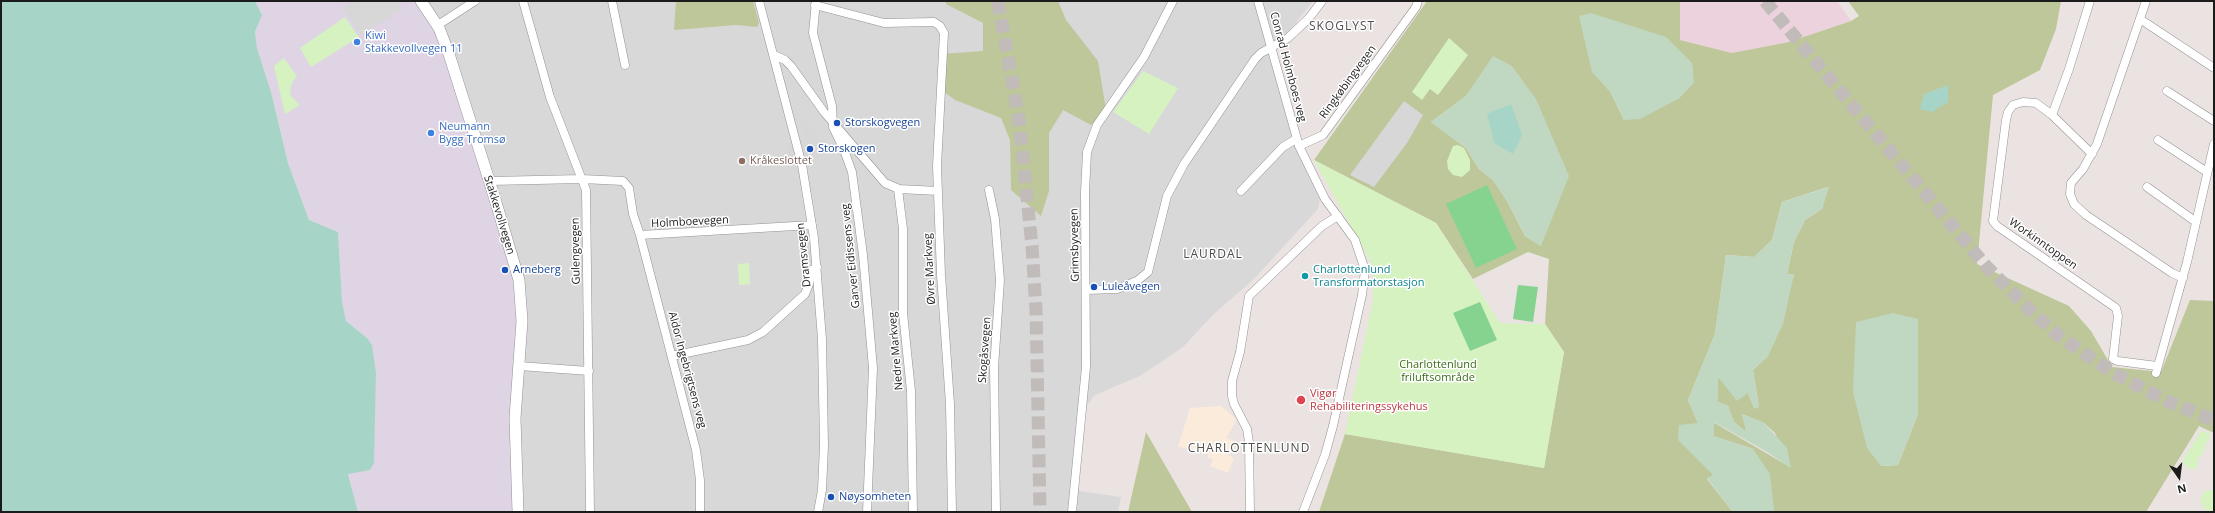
<!DOCTYPE html>
<html>
<head>
<meta charset="utf-8">
<style>
	body { margin:0 }
	#map { position:relative; width:2215px; height:513px; overflow:hidden; background:#ebe3e1; font-family:"Open Sans",sans-serif }
	canvas { display:block }
	.frame { position:absolute; inset:0; border:2px solid #1b1b1b; pointer-events:none }
	.north { position:absolute; left:2159px; top:457px; width:40px; height:40px; -webkit-text-stroke:3px #fff; paint-order:stroke; rotate:166deg; font-size:11px; font-weight:700; line-height:16px; text-align:center; color:#1b1b1b }
	.north::after { content:''; display:block; margin:auto; width:14px; height:18px; background:#1b1b1b; clip-path:polygon(50% 0,100% 100%,50% 72%,0 100%) }
</style>
</head>
<body>
<div id="map">
<canvas width="2215" height="513"></canvas>
<div class="frame"></div>
<div class="north">N</div>
</div>
<script>
const ctx = document.querySelector('canvas').getContext('2d');
ctx.lineJoin = 'round';
function fill(path, color) { ctx.fillStyle = color; ctx.fill(path, 'evenodd'); }
const poly = rows => new Path2D(rows.map(r => 'M' + r).join(''));
function stroke(path, color, width, dash) { ctx.strokeStyle = color; ctx.lineWidth = width; ctx.lineCap = dash ? 'butt' : 'round'; ctx.setLineDash(dash || []); ctx.stroke(path); }
function write(font, color, halo, rows, align = 'center') {
  ctx.font = font + ' "Open Sans",sans-serif'; ctx.lineWidth = 3; ctx.setLineDash([]); ctx.textBaseline = 'middle'; ctx.strokeStyle = halo; ctx.fillStyle = color; for (const [text, x, y, turn = 0] of rows) {
    ctx.save(); ctx.translate(x, y); ctx.rotate((+turn || 0) * Math.PI / 180); ctx.textAlign = isNaN(turn) ? turn : align; if (halo) ctx.strokeText(text, 0, 0); ctx.fillText(text, 0, 0); ctx.restore();
  }
}
fill(poly([
	[420,1,1313,1,1275,49,1285,97,1321,191,1318,209,1253,280,1215,313,1182,348,1140,376,1095,395,1083,411,1078,459,1079,491,1121,497,1118,512,520,512]
]), '#d9d8d8');
fill(poly([
	[1680,1,1837,1,1851,21,1789,42,1732,53,1680,40]
]), '#ebd2dd');
fill(poly([
	[255,1,420,1,434,28,454,73,525,305,518,401,520,512,358,512,348,473,370,470,376,372,372,345,367,338,346,321,342,301,338,232,309,220,288,163,271,92,257,48,255,32,262,15]
]), '#dfd4e4');
fill(poly([
	[1221,406,1235,418,1236,421,1226,438,1235,441,1228,455,1234,458,1228,473,1210,466,1213,459,1208,458,1208,452,1178,447,1190,408]
]), '#fbebdb');
fill(poly([
	[676,1,753,1,759,23,757,27,736,25,674,30],
	[946,1,1058,1,1066,20,1098,61,1106,110,1091,125,1063,110,1062,112,1049,133,1049,191,1041,216,1011,190,1010,140,1001,118,955,100,943,91,942,54,983,51,983,23,946,4],
	[1427,1,1680,1,1680,40,1732,53,1789,42,1851,21,1859,16,1848,1,2061,1,2056,29,2040,70,1993,95,1977,264,2069,306,2091,331,2112,367,2161,372,2190,300,2214,301,2214,433,2199,426,2146,512,1770,512,1773,511,1753,449,1713,436,1713,422,1790,467,1775,433,1764,423,1742,414,1747,433,1734,422,1728,406,1718,402,1717,377,1748,393,1754,408,1759,407,1753,370,1768,356,1789,290,1794,275,1787,274,1794,242,1805,220,1822,209,1828,187,1782,202,1772,240,1754,257,1726,255,1715,334,1688,400,1698,423,1714,475,1707,479,1733,512,1319,512,1345,434,1544,468,1564,352,1545,324,1549,259,1528,252,1473,279,1436,223,1314,160],
	[1494,57,1541,246,1525,236,1507,201,1493,180,1479,169,1466,148,1431,122,1466,96],
	[1692,64,1693,83,1678,99,1624,120,1611,93],
	[1917,319,1918,414,1898,465,1881,466],
	[1146,432,1192,512,1128,512]
]), '#bec79a');
fill(poly([
	[1591,13,1666,37,1692,63,1694,83,1678,99,1640,119,1624,120,1611,93,1592,72,1579,16],
	[1493,56,1512,66,1536,99,1569,176,1541,246,1525,236,1507,201,1493,180,1479,169,1466,148,1431,122,1466,96],
	[1829,187,1822,209,1805,220,1794,242,1787,274,1794,274,1783,324,1768,356,1753,370,1759,407,1754,409,1748,393,1737,401,1718,377,1718,402,1728,406,1734,422,1746,432,1742,414,1764,423,1787,448,1791,468,1767,452,1714,422,1714,436,1753,449,1770,474,1774,511,1733,512,1707,478,1713,475,1678,440,1679,425,1698,423,1688,400,1715,334,1726,255,1754,257,1772,240,1782,202],
	[1893,313,1918,319,1918,414,1898,465,1881,466,1867,448,1853,392,1856,322]
]), '#c0d8c1');
fill(poly([
	[345,17,359,37,311,67,300,48],
	[1449,38,1468,55,1438,95,1430,89,1422,100,1412,92],
	[284,58,297,76,292,83,290,90,291,96,300,105,285,114,274,66],
	[1143,71,1178,88,1149,134,1113,112],
	[1458,145,1464,148,1470,160,1470,170,1462,177,1453,175,1448,169,1447,161,1453,146],
	[1314,160,1436,223,1500,323,1545,324,1564,352,1544,468,1345,434,1373,300,1373,266],
	[749,263,750,284,739,285,738,264],
	[2201,430,2210,434,2210,439,2206,443,2204,452,2198,458,2197,468,2191,470,2182,462],
	[2208,490,2214,491,2214,510,2212,511,2205,510,2200,502,2203,493]
]), '#d6f2c1');
fill(poly([
	[1487,185,1517,249,1476,268,1446,204],
	[1518,285,1538,287,1533,322,1513,319],
	[1480,302,1497,340,1470,351,1453,313]
]), '#86d38f');
fill(poly([
	[352,1,396,1,402,9,361,35,343,8],
	[1404,101,1423,115,1407,143,1374,187,1350,175],
	[801,123,810,123,816,141,808,143],
	[792,142,798,170,789,163,785,147,788,143]
]), '#d7d7d7');
fill(poly([
	[1,1,255,1,262,15,255,32,257,48,271,92,288,163,309,220,338,232,342,301,346,321,367,338,372,345,376,372,374,463,370,470,348,474,358,512,1,512],
	[1948,85,1948,102,1932,112,1920,109,1924,94],
	[1511,104,1522,135,1513,154,1494,143,1487,114]
]), '#a6d5c8');
stroke(poly([
	[998,1,1019,120,1032,246,1036,310,1040,512],
	[1765,1,1986,266,2035,315,2059,336,2112,372,2169,402,2214,420]
]), '#c1bbb9', 13, [13, 6]);
const minor = poly([
	[523,1,550,97,586,190,590,512],
	[612,1,625,65],
	[759,1,802,165,814,238,822,339,824,446,822,490,818,512],
	[816,1,813,33,832,106,833,127,844,150,852,172,863,255,873,368,867,512],
	[1258,1,1299,146,1325,199,1355,240,1365,270,1362,295,1333,426,1325,455,1303,512],
	[2146,1,2097,144,2083,169,2071,183,2070,194,2074,204,2086,215,2172,273,2183,278],
	[815,5,884,23,934,22,940,26,944,33,937,166,941,275,950,404,952,512],
	[2140,19,2214,68],
	[438,25,475,1],
	[774,55,785,60,791,66,824,112,885,183,899,189,938,191],
	[2167,91,2214,121],
	[2052,115,2069,69,2090,1],
	[2158,140,2207,172],
	[1299,146,1323,135,1416,7,1418,1],
	[2092,154,2052,115,2036,103,2023,102,2013,105,2008,112,2006,120,1993,221,1997,226,2116,308,2118,316,2113,359,2118,361,2157,366],
	[490,181,582,179,623,181,629,188,633,214,640,235,812,225],
	[2147,187,2196,222],
	[898,189,903,229,903,313,911,391,913,512],
	[989,190,995,219,1000,280,994,368,996,512],
	[1241,191,1283,147,1296,139],
	[640,235,696,450,700,480,700,512],
	[1086,290,1117,289,1137,281,1148,272,1167,196,1184,164,1255,59,1261,53,1288,38,1309,18,1322,1],
	[672,356,748,340,763,332,805,294,809,284,810,271,817,267],
	[519,366,589,371],
	[2156,373,2187,262,2214,144],
	[1072,512,1086,367,1085,192,1087,152,1097,125,1144,57,1173,1],
	[1250,512,1249,442,1247,429,1234,404,1232,396,1232,381,1240,352,1249,296,1322,226,1338,216]
]);
const tertiary = poly([
	[421,1,439,28,449,54,495,199,519,280,522,321,515,418,518,512]
]);
stroke(minor, '#929292', 9);
stroke(tertiary, '#929292', 12);
stroke(minor, '#fff', 8);
stroke(tertiary, '#fff', 11);
for (const [x, y, r, color] of [
	[357,42,4,"#3f7fe0"],
	[837,123,4,"#1a4fb4"],
	[431,133,4,"#3f7fe0"],
	[810,149,4,"#1a4fb4"],
	[742,161,4,"#8d6e63"],
	[505,270,4,"#1a4fb4"],
	[1305,276,4,"#0f9aa8"],
	[1094,287,4,"#1a4fb4"],
	[1301,400,5,"#e0444e"],
	[831,497,4,"#1a4fb4"]
]) { const dot = new Path2D(); dot.arc(x, y, r, 0, 2 * Math.PI); ctx.fillStyle = color; ctx.fill(dot); stroke(dot, '#fff', 1.5); }
write('11px', '#366cbe', '#fff', [
	["Kiwi",365,36],
	["Stakkevollvegen 11",365,49],
	["Neumann",439,127],
	["Bygg Tromsø",439,140]
], 'left');
write('11px', '#1b1b1b', '#fff', [
	["Conrad Holmboes veg",1288,67,75],
	["Ringkøbingvegen",1348,82,-54],
	["Stakkevollvegen",499,215,73],
	["Holmboevegen",690,222,-3],
	["Workinntoppen",2043,244,35],
	["Grimsbyvegen",1075,245,-91],
	["Gulengvegen",576,251,-91],
	["Dramsvegen",804,255,-96],
	["Garver Eidissens veg",851,256,-96],
	["Øvre Markveg",930,269,-93],
	["Skogåsvegen",985,350,-86],
	["Nedre Markveg",896,351,-95],
	["Aldor Ingebrigtsens veg",687,370,75]
]);
write('11px', '#164399', '#fff', [
	["Storskogvegen",845,123],
	["Storskogen",818,149],
	["Arneberg",513,270],
	["Luleåvegen",1102,287],
	["Nøysomheten",839,497]
], 'left');
write('11px', '#785e54', '#fff', [
	["Kråkeslottet",750,161]
], 'left');
write('11px', '#0d838f', '#fff', [
	["Charlottenlund",1313,270],
	["Transformatorstasjon",1313,283]
], 'left');
write('11px', '#3a6c16', '#fff', [
	["Charlottenlund",1438,365],
	["friluftsområde",1438,378]
]);
write('11px', '#be3a42', '#fff', [
	["Vigør",1310,394],
	["Rehabiliteringssykehus",1310,407]
], 'left');
ctx.letterSpacing = '1px';
write('12px', '#4e4e4e', '#fff', [
	["SKOGLYST",1342,27],
	["LAURDAL",1213,255],
	["CHARLOTTENLUND",1249,449]
]);
ctx.letterSpacing = '0px';
</script>
</body>
</html>
